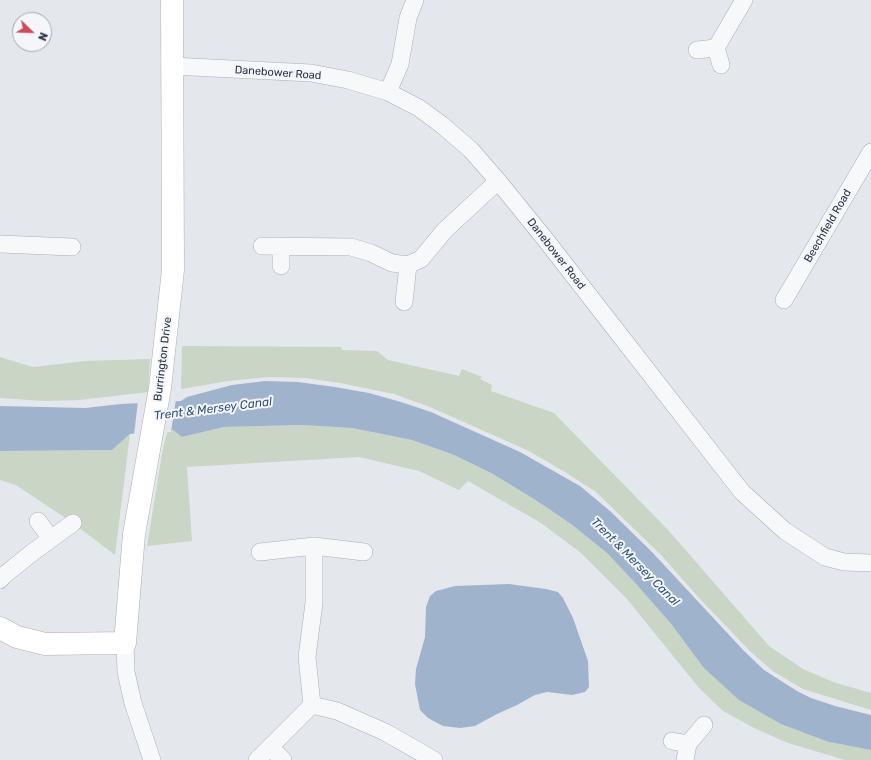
<!DOCTYPE html>
<html>
<head>
<meta charset="utf-8">
<style>
	body { margin:0 }
	#map { position:relative; width:871px; height:760px; overflow:hidden; background:#e4e7ec; font-family:Rubik,sans-serif }
	canvas { display:block }
	.north { position:absolute; left:12px; top:12px; width:40px; height:40px; box-sizing:border-box; background:#f4f6f9; border:1px solid #a4a8b1; border-radius:50%; rotate:113deg; font-size:11px; font-weight:700; line-height:16px; text-align:center; color:#2b3445 }
	.north::after { content:''; display:block; margin:auto; width:14px; height:18px; background:#d1495b; clip-path:polygon(50% 0,100% 100%,50% 72%,0 100%) }
</style>
</head>
<body>
<div id="map">
<canvas width="871" height="760"></canvas>
<div class="north">N</div>
</div>
<script>
const ctx = document.querySelector('canvas').getContext('2d');
ctx.lineJoin = 'round';
function fill(path, color) { ctx.fillStyle = color; ctx.fill(path, 'evenodd'); }
const poly = rows => new Path2D(rows.map(r => 'M' + r).join(''));
function stroke(path, color, width, dash) { ctx.strokeStyle = color; ctx.lineWidth = width; ctx.lineCap = dash ? 'butt' : 'round'; ctx.setLineDash(dash || []); ctx.stroke(path); }
function write(font, color, halo, rows, align = 'center') {
  ctx.font = font + ' Rubik,sans-serif'; ctx.lineWidth = 4; ctx.setLineDash([]); ctx.textBaseline = 'middle'; ctx.strokeStyle = halo; ctx.fillStyle = color; for (const [text, x, y, turn = 0] of rows) {
    ctx.save(); ctx.translate(x, y); ctx.rotate((+turn || 0) * Math.PI / 180); ctx.textAlign = isNaN(turn) ? turn : align; if (halo) ctx.strokeText(text, 0, 0); ctx.fillText(text, 0, 0); ctx.restore();
  }
}
fill(poly([
	[182,346,341,347,342,350,377,351,388,360,459,376,462,369,482,377,480,379,492,385,491,391,554,413,669,531,769,646,803,669,833,682,871,693,871,710,803,689,774,672,750,651,699,598,662,556,596,492,565,472,529,451,430,407,394,394,340,383,306,378,269,377,228,381,181,389],
	[0,357,33,367,86,361,150,359,148,392,79,400,44,401,0,398],
	[302,425,352,428,412,440,454,455,491,473,534,499,571,524,607,553,637,585,672,625,703,667,829,742,871,750,871,760,845,760,788,743,756,729,723,711,699,688,627,599,581,553,541,523,468,481,459,490,419,471,359,457,187,467,192,541,147,546,163,448,168,430,173,430,182,437,224,427],
	[130,434,115,555,73,523,16,485,0,480,0,451,112,450]
]), '#c9d6c5');
fill(poly([
	[265,381,298,382,335,387,369,393,401,402,431,412,520,452,580,486,610,511,652,552,744,651,764,670,797,691,811,698,835,706,871,715,871,750,829,742,781,724,739,700,703,667,672,625,637,585,607,553,571,524,534,499,491,473,454,455,412,440,352,428,302,425,224,427,182,437,173,430,130,434,112,450,0,451,0,406,85,408,121,404,181,401,187,397,232,385],
	[509,584,546,589,558,592,563,598,573,618,588,661,589,687,585,692,572,695,547,692,535,695,517,705,495,715,475,726,460,728,443,726,428,718,420,710,415,684,416,669,425,637,426,607,430,596,436,591,455,586]
]), '#9fb4cc');
fill(poly([
	[176,399,171,432,134,435,138,401]
]), '#e4e7ec');
const street = poly([
	[697,50,716,48],
	[721,65,716,48,744,0],
	[172,66,311,73,348,80,388,92,419,108,442,125,471,150,498,181,545,239,742,492,785,531,825,557,844,562,871,563],
	[388,92,400,64,408,18,415,0],
	[0,244,72,247],
	[262,246,351,247,371,253,392,263,408,265,421,259,445,230,498,181],
	[281,266,281,247],
	[784,300,871,152],
	[404,302,408,265],
	[38,521,51,539],
	[260,552,314,546,364,552],
	[0,580,3,576,33,552,73,523],
	[125,643,126,672,133,703,152,760],
	[312,705,307,657,314,603,314,546],
	[672,741,688,744],
	[270,747,283,760],
	[257,760,312,705,337,711,385,732,434,760],
	[685,760,688,744,704,725]
]);
const secondary = poly([
	[0,628,17,637,45,644,125,643,134,534,160,388,173,270,172,0]
]);
stroke(street, '#a9aeb7', 18);
stroke(secondary, '#a9aeb7', 23);
stroke(street, '#f7f8fa', 17);
stroke(secondary, '#fff', 22);
write('11px', '#2b3445', '#f4f6f9', [
	["Danebower Road",278,73,4],
	["Beechfield Road",828,226,-60],
	["Danebower Road",556,254,52],
	["Burrington Drive",163,359,-83]
]);
write('italic 12px', '#34527a', '#f4f6f9', [
	["Trent & Mersey Canal",213,409,-7],
	["Trent & Mersey Canal",635,562,45]
]);
</script>
</body>
</html>
